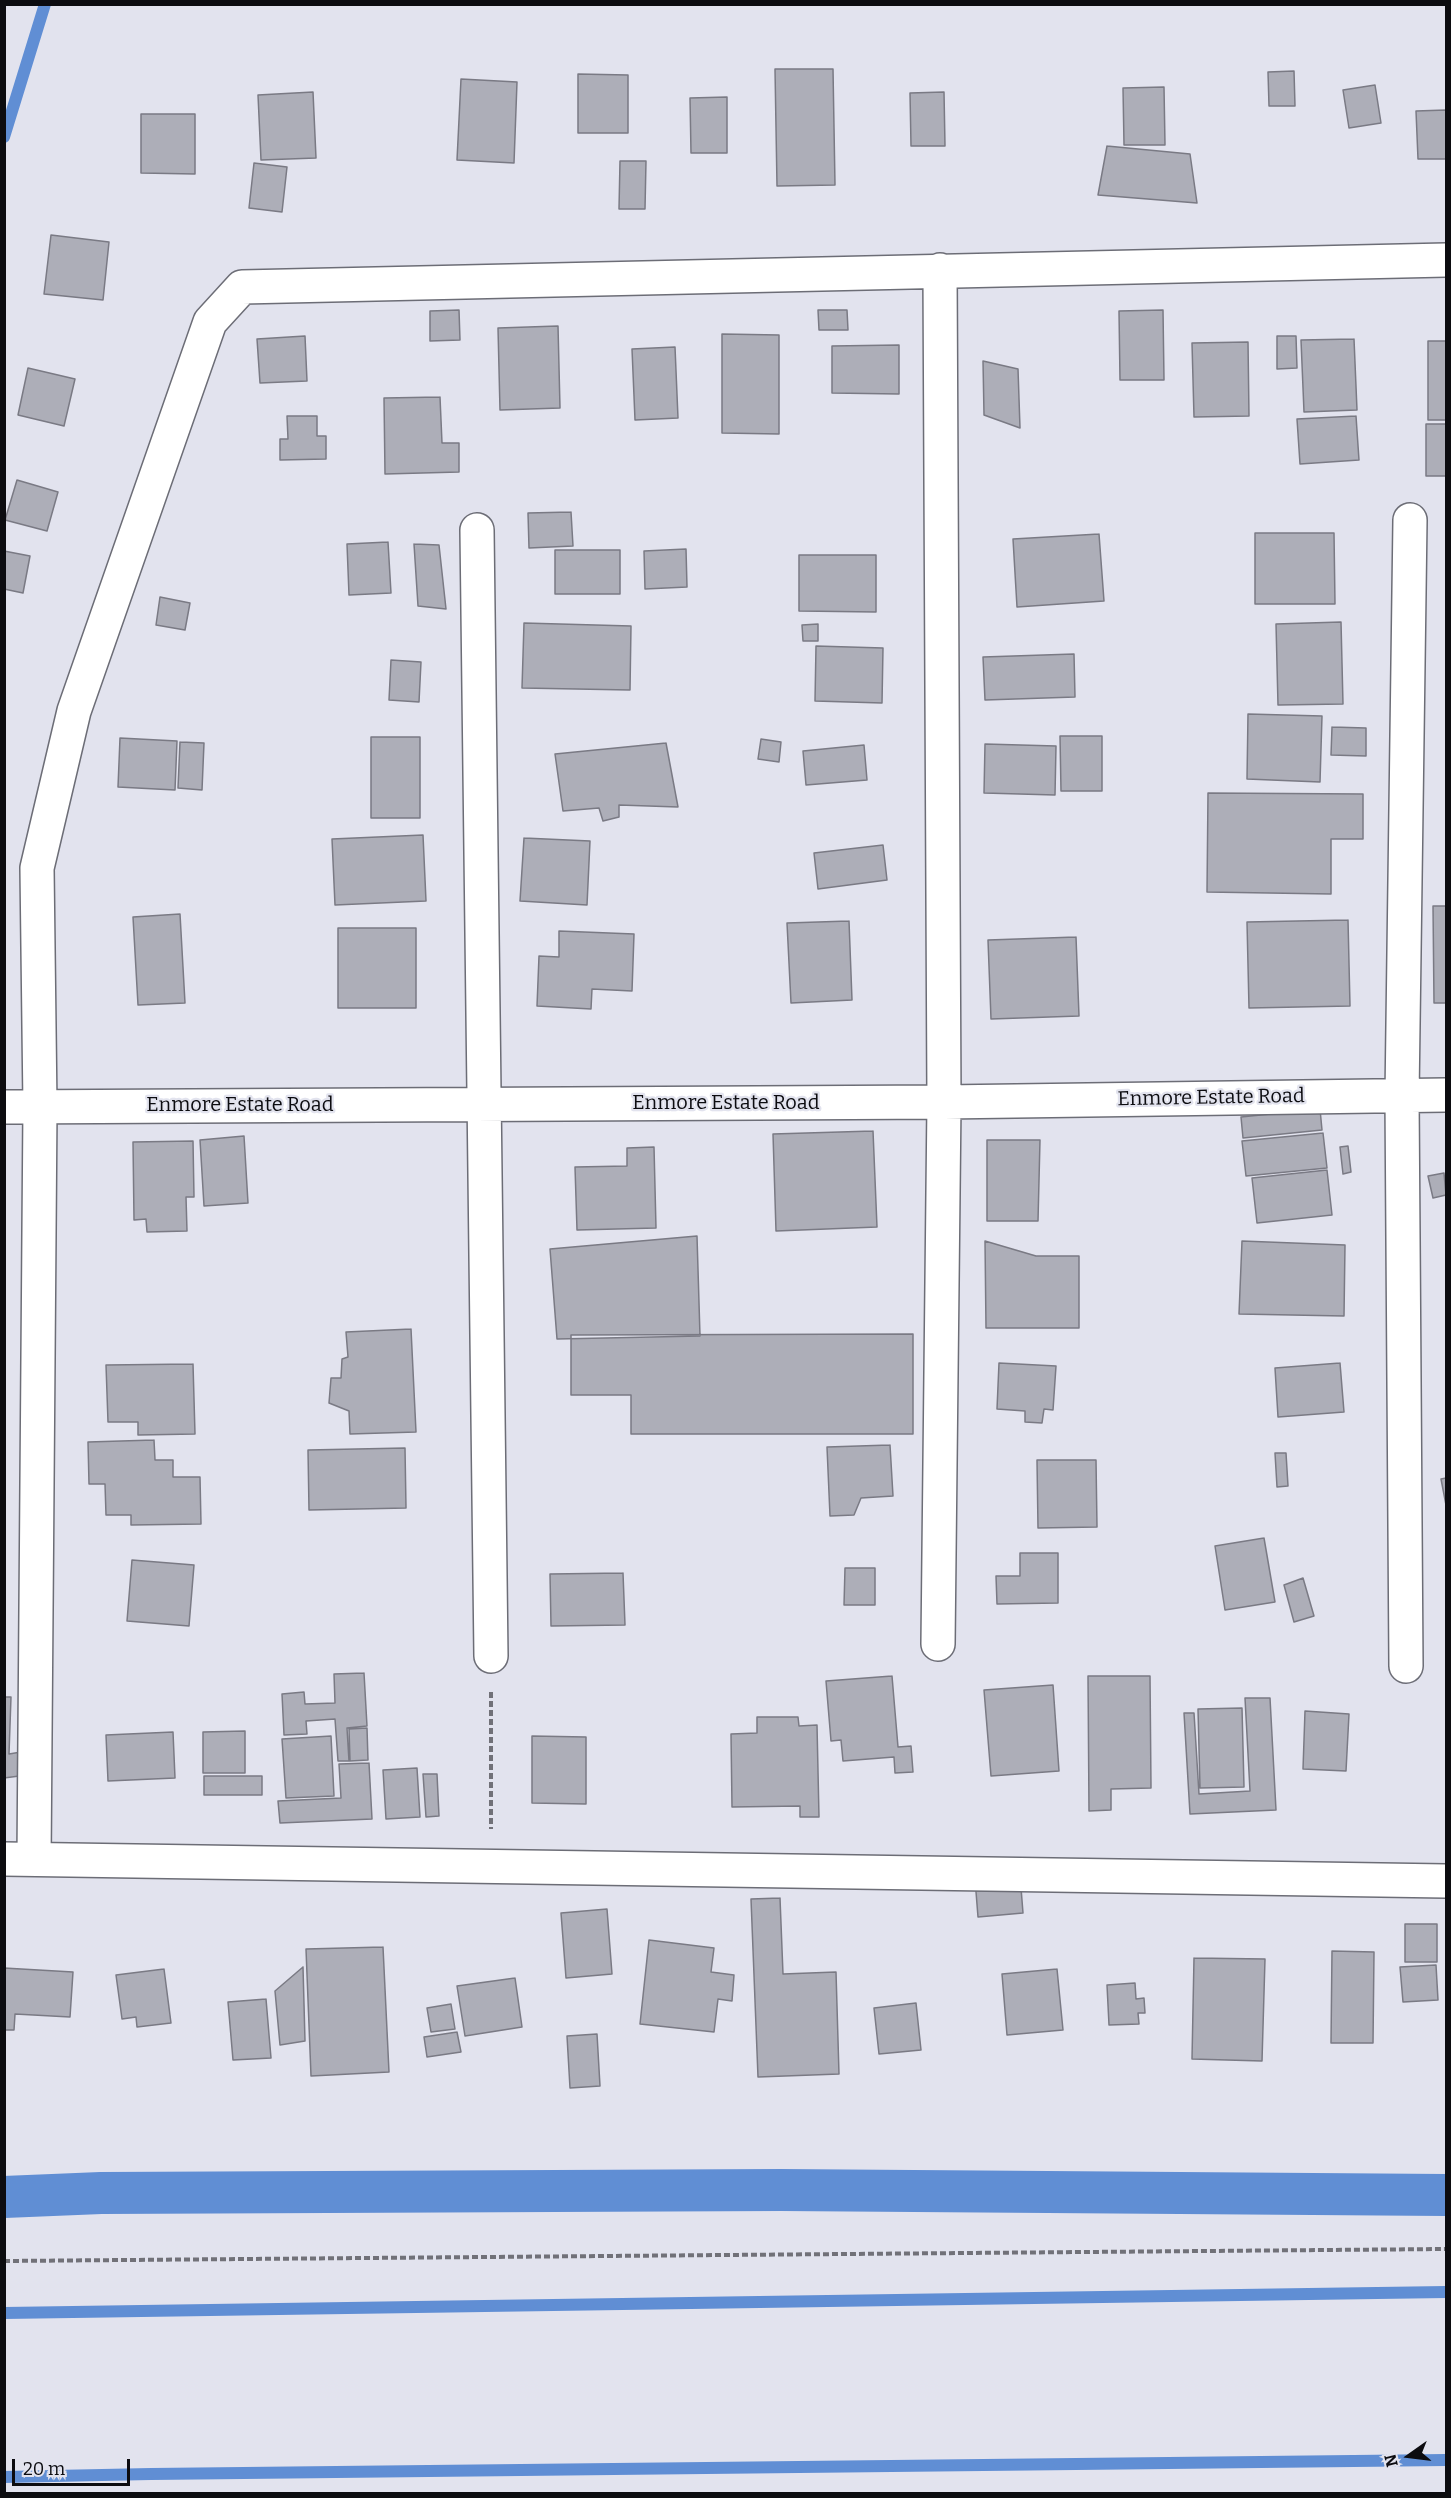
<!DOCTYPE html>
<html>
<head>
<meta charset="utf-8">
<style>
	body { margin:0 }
	#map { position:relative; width:1451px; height:2498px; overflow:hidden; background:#e2e3ee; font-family:Bitter,serif }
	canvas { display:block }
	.frame { position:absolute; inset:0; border:6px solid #0c0c10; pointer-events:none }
	.north { position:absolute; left:1379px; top:2426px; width:60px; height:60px; -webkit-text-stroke:4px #e2e3ee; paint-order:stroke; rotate:256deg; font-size:16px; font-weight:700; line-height:24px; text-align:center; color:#0c0c10 }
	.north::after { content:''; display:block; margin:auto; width:21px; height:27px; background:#0c0c10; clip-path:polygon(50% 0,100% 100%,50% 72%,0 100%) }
	.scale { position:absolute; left:12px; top:2459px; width:118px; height:27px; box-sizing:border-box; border:3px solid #0c0c10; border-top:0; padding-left:8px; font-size:18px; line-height:21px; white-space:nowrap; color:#0c0c10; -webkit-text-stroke:4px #e2e3ee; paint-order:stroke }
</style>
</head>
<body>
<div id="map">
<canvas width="1451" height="2498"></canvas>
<div class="frame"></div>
<div class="north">N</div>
<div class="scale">20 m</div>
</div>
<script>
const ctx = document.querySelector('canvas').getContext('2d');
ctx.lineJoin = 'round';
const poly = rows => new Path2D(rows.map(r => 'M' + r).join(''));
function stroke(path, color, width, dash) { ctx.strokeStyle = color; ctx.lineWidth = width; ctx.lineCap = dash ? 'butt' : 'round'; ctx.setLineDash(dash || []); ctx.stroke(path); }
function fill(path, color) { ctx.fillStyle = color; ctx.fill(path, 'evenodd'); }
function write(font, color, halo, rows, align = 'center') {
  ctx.font = font + ' Bitter,serif'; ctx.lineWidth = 4.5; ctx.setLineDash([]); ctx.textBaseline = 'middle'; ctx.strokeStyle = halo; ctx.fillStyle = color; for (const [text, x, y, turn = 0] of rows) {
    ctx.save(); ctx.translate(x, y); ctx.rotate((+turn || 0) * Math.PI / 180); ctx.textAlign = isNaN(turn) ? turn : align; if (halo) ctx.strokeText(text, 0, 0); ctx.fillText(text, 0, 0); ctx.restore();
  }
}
stroke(poly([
	[4,137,45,4],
	[4,2313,1446,2292],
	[4,2477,151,2474,1446,2460]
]), '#608ed4', 12);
stroke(poly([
	[4,2197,101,2193,781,2190,1446,2195]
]), '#608ed4', 42);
const building = poly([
	[775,69,833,69,835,185,777,186,775,69],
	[1294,71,1295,106,1269,106,1268,72,1294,71],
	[578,74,628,75,628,133,578,133,578,74],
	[461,79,517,82,514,163,457,160,461,79],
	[1375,85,1381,123,1349,128,1343,90,1375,85],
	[1164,87,1165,145,1124,145,1123,88,1164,87],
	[313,92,316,158,261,160,258,95,313,92],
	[944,92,945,146,911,146,910,93,944,92],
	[727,97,727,153,691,153,690,98,727,97],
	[1446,110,1446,159,1418,159,1416,111,1446,110],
	[141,114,195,114,195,174,141,173,141,114],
	[1107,146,1190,154,1197,203,1098,195,1107,146],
	[620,161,646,161,645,209,619,209,620,161],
	[254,163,287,167,282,212,249,208,254,163],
	[51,235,109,242,103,300,44,294,51,235],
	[459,310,460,340,430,341,430,311,459,310],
	[818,310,847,310,848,330,819,330,818,310],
	[1163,310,1164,380,1120,380,1119,311,1163,310],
	[558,326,560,408,500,410,498,328,558,326],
	[722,334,779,335,779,434,722,433,722,334],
	[305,336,307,381,260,383,257,339,305,336],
	[1277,336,1296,336,1297,368,1277,369,1277,336],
	[1354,339,1357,410,1304,412,1301,340,1354,339],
	[1428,341,1446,341,1446,420,1428,420,1428,341],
	[1248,342,1249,416,1194,417,1192,343,1248,342],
	[899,345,899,394,832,393,832,346,899,345],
	[675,347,678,418,635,420,632,349,675,347],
	[983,361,1018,369,1020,428,984,415,983,361],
	[28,368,75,379,64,426,18,415,28,368],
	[440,397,442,443,459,443,459,472,385,474,384,398,440,397],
	[287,416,317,416,317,436,326,436,326,459,280,460,280,439,288,439,287,416],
	[1356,416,1359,460,1300,464,1297,419,1356,416],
	[1426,424,1446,424,1446,476,1426,476,1426,424],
	[17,480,58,492,47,531,5,520,17,480],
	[571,512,573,546,529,548,528,513,571,512],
	[1255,533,1334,533,1335,604,1255,604,1255,533],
	[1099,534,1104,601,1017,607,1013,539,1099,534],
	[388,542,391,593,349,595,347,544,388,542],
	[414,544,439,545,446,609,418,606,414,544],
	[686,549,687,587,645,589,644,551,686,549],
	[555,550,620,550,620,594,555,594,555,550],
	[4,551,30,556,23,593,4,589,4,551],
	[799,555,876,555,876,612,799,611,799,555],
	[160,597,190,603,185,630,156,625,160,597],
	[1341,622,1343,704,1278,705,1276,624,1341,622],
	[524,623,631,626,630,690,522,688,524,623],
	[818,624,818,641,803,641,802,625,818,624],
	[816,646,883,648,882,703,815,701,816,646],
	[1074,654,1075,697,985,700,983,657,1074,654],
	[391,660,421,662,419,702,389,700,391,660],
	[1248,714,1322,716,1320,782,1247,779,1248,714],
	[1332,727,1366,728,1366,756,1331,755,1332,727],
	[1060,736,1102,736,1102,791,1061,791,1060,736],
	[371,737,420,737,420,818,371,818,371,737],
	[120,738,177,741,175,790,118,787,120,738],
	[761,739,781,742,779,762,758,759,761,739],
	[180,742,204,743,202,790,178,788,180,742],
	[666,743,678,807,619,805,619,817,603,821,599,808,563,811,555,754,666,743],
	[985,744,1056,746,1055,795,984,793,985,744],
	[864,745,867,780,806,785,803,751,864,745],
	[1208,793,1363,794,1363,839,1331,839,1331,894,1207,892,1208,793],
	[423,835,426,901,335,905,332,839,423,835],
	[524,838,590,841,587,905,520,901,524,838],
	[883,845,887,880,818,889,814,853,883,845],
	[1433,906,1446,906,1446,1003,1434,1003,1433,906],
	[180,914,185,1003,138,1005,133,917,180,914],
	[1348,920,1350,1006,1249,1008,1247,922,1348,920],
	[849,921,852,1000,791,1003,787,923,849,921],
	[338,928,416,928,416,1008,338,1008,338,928],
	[559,931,634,934,632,991,592,989,591,1009,537,1006,539,956,559,957,559,931],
	[1076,937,1079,1016,991,1019,988,940,1076,937],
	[1320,1109,1322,1130,1243,1138,1241,1117,1320,1109],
	[873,1131,877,1227,776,1231,773,1134,873,1131],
	[1323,1133,1327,1168,1246,1176,1242,1141,1323,1133],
	[244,1136,248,1203,204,1206,200,1140,244,1136],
	[987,1140,1040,1140,1038,1221,987,1221,987,1140],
	[193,1141,194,1197,186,1197,187,1231,147,1232,146,1219,134,1220,133,1142,193,1141],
	[1348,1146,1351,1172,1343,1174,1340,1147,1348,1146],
	[654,1147,656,1228,577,1230,575,1167,627,1166,627,1148,654,1147],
	[1327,1170,1332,1215,1257,1223,1252,1178,1327,1170],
	[1444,1173,1446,1195,1433,1198,1428,1176,1444,1173],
	[697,1236,700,1336,557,1339,550,1249,697,1236],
	[985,1241,1036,1256,1079,1256,1079,1328,986,1328,985,1241],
	[1242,1241,1345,1245,1344,1316,1239,1314,1242,1241],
	[411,1329,416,1432,350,1434,349,1411,329,1403,331,1378,341,1378,342,1359,348,1357,346,1332,411,1329],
	[913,1334,913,1434,631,1434,631,1395,571,1395,571,1335,913,1334],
	[999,1363,1056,1366,1053,1410,1044,1409,1042,1423,1025,1422,1025,1411,997,1409,999,1363],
	[1340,1363,1344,1412,1278,1417,1275,1368,1340,1363],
	[193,1364,195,1434,138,1435,138,1422,108,1422,106,1365,193,1364],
	[154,1440,155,1460,173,1460,173,1477,200,1477,201,1524,131,1525,131,1515,106,1515,105,1484,89,1484,88,1442,154,1440],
	[890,1445,893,1496,861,1498,854,1515,830,1516,827,1447,890,1445],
	[405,1448,406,1508,309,1510,308,1450,405,1448],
	[1275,1453,1286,1453,1288,1486,1277,1487,1275,1453],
	[1037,1460,1096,1460,1097,1527,1038,1528,1037,1460],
	[1446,1478,1446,1505,1441,1479,1446,1478],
	[1264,1538,1275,1602,1225,1610,1215,1546,1264,1538],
	[1020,1553,1058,1553,1058,1603,997,1604,996,1576,1020,1576,1020,1553],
	[132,1560,194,1565,189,1626,127,1621,132,1560],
	[845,1568,875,1568,875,1605,844,1605,845,1568],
	[623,1573,625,1625,551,1626,550,1574,623,1573],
	[1303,1578,1314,1616,1294,1622,1284,1585,1303,1578],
	[364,1673,367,1726,347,1728,349,1761,338,1761,335,1719,306,1721,307,1734,284,1735,282,1694,304,1692,305,1704,335,1703,334,1674,364,1673],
	[892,1676,898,1747,911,1746,913,1772,895,1773,894,1757,843,1761,841,1740,831,1741,826,1681,892,1676],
	[1088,1676,1150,1676,1151,1788,1111,1789,1111,1810,1089,1811,1088,1676],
	[1053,1685,1059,1771,991,1776,984,1690,1053,1685],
	[4,1697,11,1697,9,1754,27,1751,27,1775,4,1778,4,1697],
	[1245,1698,1270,1698,1276,1810,1190,1814,1184,1713,1194,1713,1199,1794,1250,1791,1245,1698],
	[1242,1708,1244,1787,1200,1788,1198,1709,1242,1708],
	[1305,1711,1349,1714,1346,1771,1303,1769,1305,1711],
	[757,1717,798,1717,799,1726,817,1725,819,1817,800,1817,800,1806,732,1807,731,1734,757,1733,757,1717],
	[367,1728,368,1760,350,1761,349,1729,367,1728],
	[245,1731,245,1773,203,1773,203,1732,245,1731],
	[173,1732,175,1778,108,1781,106,1735,173,1732],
	[331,1736,334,1796,286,1798,282,1739,331,1736],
	[532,1736,586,1737,586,1804,532,1803,532,1736],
	[369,1763,372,1819,280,1823,278,1801,341,1798,339,1764,369,1763],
	[417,1768,420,1817,386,1819,383,1770,417,1768],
	[423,1774,437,1774,439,1816,426,1817,423,1774],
	[204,1776,262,1776,262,1795,204,1795,204,1776],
	[1020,1875,1023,1913,978,1917,975,1879,1020,1875],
	[780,1898,783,1974,836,1972,839,2074,758,2077,751,1899,780,1898],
	[607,1909,612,1974,566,1978,561,1913,607,1909],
	[1405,1924,1437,1924,1437,1962,1405,1962,1405,1924],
	[649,1940,714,1948,711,1972,734,1975,732,2001,718,1999,714,2032,640,2024,649,1940],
	[383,1947,389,2072,311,2076,306,1949,383,1947],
	[1332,1951,1374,1952,1373,2043,1331,2043,1332,1951],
	[1194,1958,1265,1959,1262,2061,1192,2059,1194,1958],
	[1436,1965,1438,2000,1403,2002,1400,1967,1436,1965],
	[303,1967,305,2041,280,2045,275,1991,303,1967],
	[4,1968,73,1972,70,2017,15,2014,14,2030,4,2030,4,1968],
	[164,1969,171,2023,137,2027,136,2017,122,2019,116,1975,164,1969],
	[1057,1969,1063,2030,1007,2035,1002,1974,1057,1969],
	[515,1978,522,2027,465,2036,457,1986,515,1978],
	[1135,1983,1136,1999,1144,1998,1145,2013,1138,2013,1139,2024,1109,2025,1107,1985,1135,1983],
	[266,1999,271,2058,233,2060,228,2002,266,1999],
	[916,2003,921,2050,879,2054,874,2008,916,2003],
	[451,2004,455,2029,431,2032,427,2008,451,2004],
	[457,2032,461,2052,427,2057,424,2037,457,2032],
	[597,2034,600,2086,570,2088,567,2036,597,2034]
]);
fill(building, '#adaeb8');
stroke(building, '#7a7a84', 1.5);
const minor = poly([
	[477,530,491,1656],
	[4,1107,944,1102,1446,1095],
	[938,1644,944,1102,940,270],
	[1406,1666,1402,1096,1410,520],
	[4,1859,1446,1881],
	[34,1859,40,1107,37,868,74,711,210,322,242,287,1446,260]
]);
stroke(minor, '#6c6d76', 36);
stroke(poly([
	[491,1692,491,1829],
	[4,2261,1446,2249]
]), '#717178', 4, [6, 3]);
stroke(minor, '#fff', 33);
write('20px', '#0c0c10', '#e2e3ee', [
	["Enmore Estate Road",1211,1098,-1],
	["Enmore Estate Road",726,1103],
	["Enmore Estate Road",240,1105]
]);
</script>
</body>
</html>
